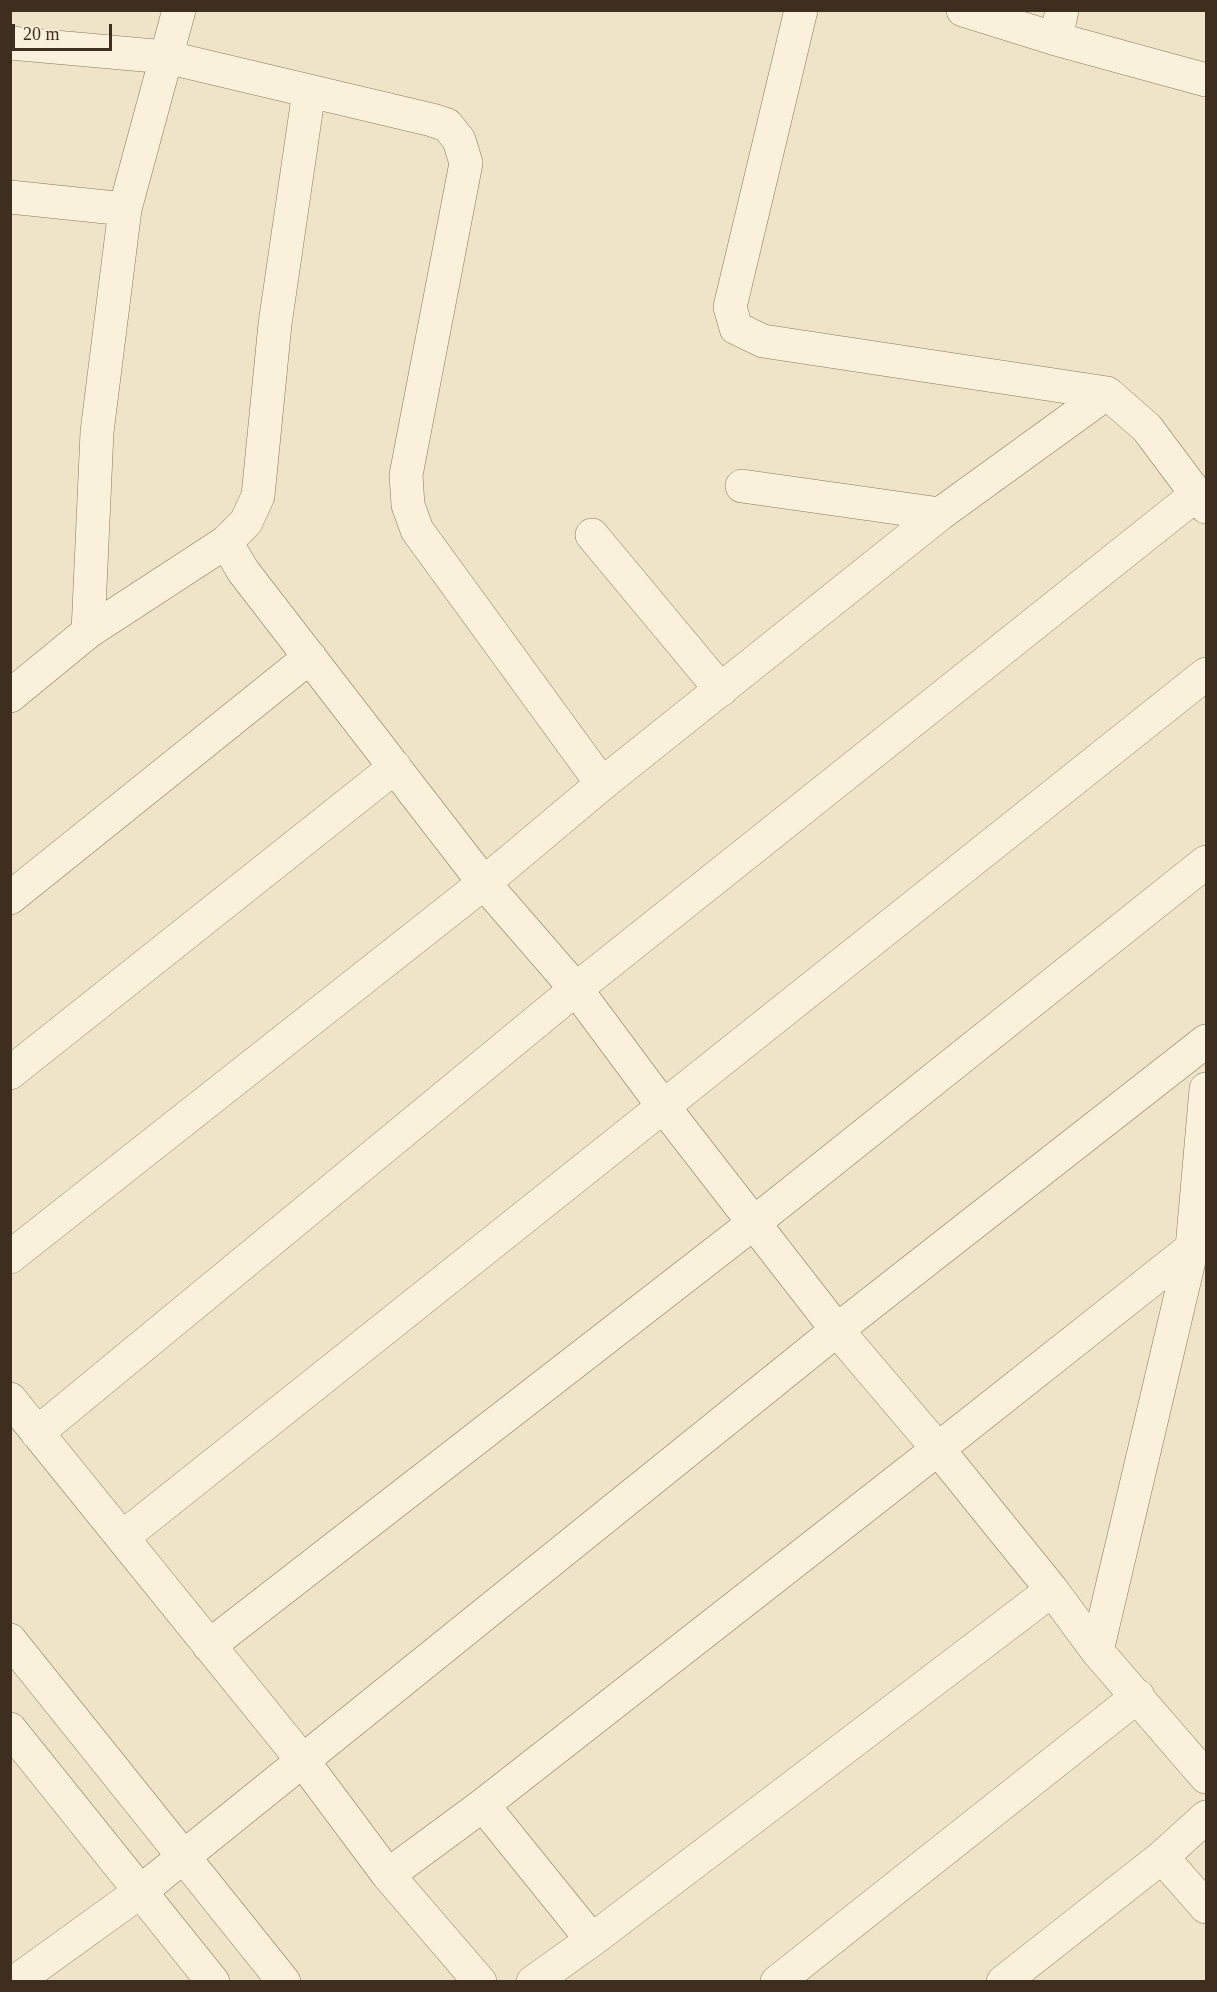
<!DOCTYPE html>
<html>
<head>
<meta charset="utf-8">
<style>
	body { margin:0 }
	#map { position:relative; width:1217px; height:1992px; overflow:hidden; background:#f0e4c8; font-family:Georgia,serif }
	canvas { display:block }
	.frame { position:absolute; inset:0; border:12px solid #3d2e20; pointer-events:none }
	.scale { position:absolute; left:12px; top:24px; width:100px; height:27px; box-sizing:border-box; border:3px solid #3d2e20; border-top:0; padding-left:8px; font-size:18px; line-height:21px; white-space:nowrap; color:#3d2e20; -webkit-text-stroke:4px #f7eed8; paint-order:stroke }
</style>
</head>
<body>
<div id="map">
<canvas width="1217" height="1992"></canvas>
<div class="frame"></div>
<div class="scale">20 m</div>
</div>
<script>
const ctx = document.querySelector('canvas').getContext('2d');
ctx.lineJoin = 'round';
const poly = rows => new Path2D(rows.map(r => 'M' + r).join(''));
function stroke(path, color, width, dash) { ctx.strokeStyle = color; ctx.lineWidth = width; ctx.lineCap = dash ? 'butt' : 'round'; ctx.setLineDash(dash || []); ctx.stroke(path); }
const minor = poly([
	[801,10,730,307,736,328,763,341,1107,393,1147,428,1206,507],
	[963,10,1056,39,1206,80],
	[1056,39,1062,10],
	[10,43,166,57,432,120,447,125,459,140,466,163,406,475,408,505,417,530,602,784],
	[10,197,125,209],
	[742,486,940,514],
	[592,535,721,690],
	[226,542,243,571,484,883,576,989,663,1106,837,1330,938,1449,1052,1590,1097,1651,1206,1777],
	[88,632,97,432,125,209,179,10],
	[10,696,88,632,226,542,246,522,258,496,275,324,309,91],
	[10,898,310,657],
	[10,1073,395,767],
	[10,1257,484,883,602,784,940,514,1107,393],
	[10,1399,303,1761,388,1875,480,1982],
	[37,1433,576,989,1197,494],
	[123,1537,1206,674],
	[10,1640,284,1982],
	[209,1646,755,1222,1206,862],
	[1097,1651,1192,1248,1206,1089],
	[10,1729,213,1982],
	[483,1805,592,1940],
	[1162,1857,1206,1907],
	[388,1875,483,1805,938,1449,1192,1248],
	[15,1982,141,1891,837,1330,1206,1041],
	[533,1982,592,1940,1052,1590],
	[777,1982,1138,1696],
	[1003,1982,1162,1857,1206,1817]
]);
stroke(minor, '#8d765c', 34);
stroke(minor, '#faf1dc', 33);
</script>
</body>
</html>
